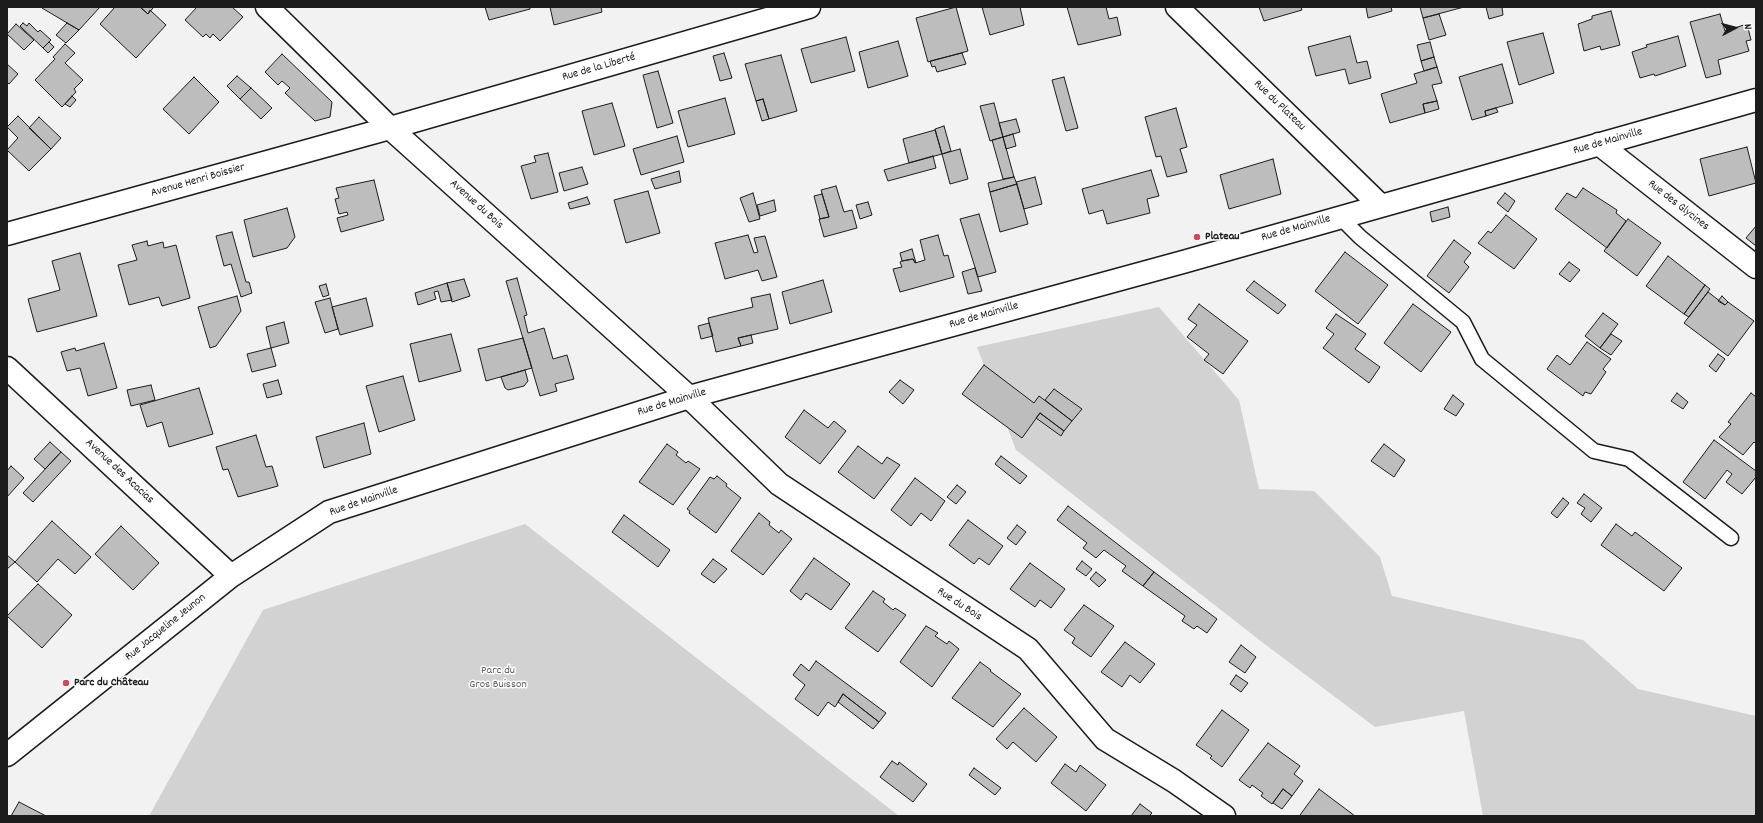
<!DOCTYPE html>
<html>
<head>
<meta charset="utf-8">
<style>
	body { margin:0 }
	#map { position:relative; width:1763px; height:823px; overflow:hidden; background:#f2f2f2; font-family:Dekko,sans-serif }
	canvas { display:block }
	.frame { position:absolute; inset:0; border:8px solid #1c1c1c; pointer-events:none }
	.north { position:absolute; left:1715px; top:8px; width:40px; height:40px; -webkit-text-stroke:3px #fff; paint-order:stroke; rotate:84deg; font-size:11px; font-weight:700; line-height:16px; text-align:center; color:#1c1c1c }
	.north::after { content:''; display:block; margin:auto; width:14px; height:18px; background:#1c1c1c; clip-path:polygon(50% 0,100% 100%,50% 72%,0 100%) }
</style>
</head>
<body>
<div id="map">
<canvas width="1763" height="823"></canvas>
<div class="frame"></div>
<div class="north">N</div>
</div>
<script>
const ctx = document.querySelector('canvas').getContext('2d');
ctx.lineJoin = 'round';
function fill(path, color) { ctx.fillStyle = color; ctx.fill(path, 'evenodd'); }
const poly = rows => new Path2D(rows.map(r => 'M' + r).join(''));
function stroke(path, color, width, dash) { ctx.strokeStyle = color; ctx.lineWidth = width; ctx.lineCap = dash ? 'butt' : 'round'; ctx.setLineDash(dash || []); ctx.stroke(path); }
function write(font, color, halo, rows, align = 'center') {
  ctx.font = font + ' Dekko,sans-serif'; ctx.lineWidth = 3; ctx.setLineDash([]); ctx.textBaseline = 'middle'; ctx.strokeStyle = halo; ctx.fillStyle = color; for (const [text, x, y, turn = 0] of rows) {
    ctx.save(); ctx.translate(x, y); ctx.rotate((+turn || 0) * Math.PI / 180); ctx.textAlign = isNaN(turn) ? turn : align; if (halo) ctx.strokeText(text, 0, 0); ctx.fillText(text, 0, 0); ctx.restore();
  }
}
fill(poly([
	[1159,307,1239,400,1259,489,1314,491,1380,557,1392,596,1583,640,1638,689,1756,716,1756,816,1483,816,1464,711,1375,727,1262,642,1016,450,977,347],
	[525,524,899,816,149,816,263,610]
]), '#d2d2d2');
const building = poly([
	[43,7,100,7,79,30,42,8,43,7],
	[115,7,140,7,148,14,150,10,166,25,136,58,100,24,115,7],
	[140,7,153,7,153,8,148,14,140,7],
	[197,7,232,7,243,17,220,41,213,34,210,38,206,34,203,37,185,20,197,7],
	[485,7,530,7,530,9,489,20,485,7],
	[550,7,601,7,602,12,554,25,550,7],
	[956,7,968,51,928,62,916,18,956,7],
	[982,7,1020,7,1024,25,990,35,982,7],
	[1067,7,1106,7,1109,19,1117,17,1121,35,1078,45,1067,7],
	[1259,7,1301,7,1302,10,1264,21,1259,7],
	[1366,7,1391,7,1392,11,1368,18,1366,7],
	[1420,7,1464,7,1423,18,1420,7],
	[1486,7,1502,7,1503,15,1489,19,1486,7],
	[1611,11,1620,45,1601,50,1600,46,1584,51,1578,24,1592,19,1592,16,1611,11],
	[1439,14,1446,35,1429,40,1423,18,1439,14],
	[1720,14,1725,31,1747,24,1751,40,1746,41,1749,51,1718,60,1721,74,1706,78,1690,22,1720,14],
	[23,23,27,26,29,23,38,32,40,30,51,40,43,48,20,26,23,23],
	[67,23,79,30,66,43,56,35,67,23],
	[16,24,34,40,24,50,7,34,16,24],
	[1543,33,1554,73,1519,85,1507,42,1543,33],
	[1350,36,1357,63,1367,61,1371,78,1349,84,1345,69,1316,76,1308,47,1350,36],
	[1678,36,1686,66,1655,76,1654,74,1640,78,1632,52,1647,47,1646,45,1678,36],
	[846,37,855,71,811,83,801,49,846,37],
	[898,41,908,76,868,88,859,52,898,41],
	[49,42,54,47,48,53,43,48,49,42],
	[1430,42,1434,57,1421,61,1417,45,1430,42],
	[65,44,75,53,65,63,83,80,74,89,76,92,62,107,35,80,55,59,53,57,65,44],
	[724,53,732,78,720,81,713,56,724,53],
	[962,53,966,64,937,72,935,66,932,67,930,61,962,53],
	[282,54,332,102,330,117,315,121,285,93,290,88,282,81,278,85,265,72,282,54],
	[781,55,797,111,769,119,763,99,756,101,745,64,781,55],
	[1434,57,1437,67,1424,71,1421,61,1434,57],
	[7,64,18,74,9,84,7,82,7,64],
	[1502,64,1513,103,1485,111,1486,116,1472,120,1459,77,1502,64],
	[1437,67,1442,83,1432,85,1437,101,1423,104,1425,113,1390,123,1381,94,1417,83,1414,74,1437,67],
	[658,71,673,123,657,128,643,75,658,71],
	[237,76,251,88,240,99,227,86,237,76],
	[194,77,219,102,189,134,163,109,194,77],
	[1064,77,1078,128,1066,131,1052,80,1064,77],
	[251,88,272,108,261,119,240,99,251,88],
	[72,96,76,100,70,107,65,104,72,96],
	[725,98,735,134,688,147,678,111,725,98],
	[763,99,769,119,762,121,756,101,763,99],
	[1437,101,1439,109,1425,113,1423,104,1437,101],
	[612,103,625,146,594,155,582,111,612,103],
	[994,103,1003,137,990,141,980,106,994,103],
	[1176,108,1187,147,1180,149,1187,172,1167,177,1161,156,1156,157,1145,117,1176,108],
	[1496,108,1498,112,1486,116,1485,111,1496,108],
	[18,116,51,149,29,171,7,150,18,138,7,127,18,116],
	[39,117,61,138,51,149,29,128,39,117],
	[1016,119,1020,132,1003,137,999,123,1016,119],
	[944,126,951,151,942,154,935,129,944,126],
	[935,130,942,154,909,163,903,139,935,130],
	[1013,134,1016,146,1006,149,1003,137,1013,134],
	[677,136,684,162,641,175,633,149,677,136],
	[1003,137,1014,177,1003,179,992,140,1003,137],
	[1747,147,1756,183,1709,196,1700,159,1747,147],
	[960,149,968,179,950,184,942,154,960,149],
	[548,153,558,192,531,199,521,166,536,162,534,156,548,153],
	[933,156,936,168,888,181,884,170,933,156],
	[1273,159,1281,194,1229,209,1220,175,1273,159],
	[582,167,588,184,564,191,559,173,582,167],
	[1151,170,1159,196,1147,199,1150,213,1107,224,1103,210,1089,214,1082,189,1151,170],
	[679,171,681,182,655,189,651,179,679,171],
	[1014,177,1017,184,990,192,988,183,1014,177],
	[1035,177,1042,204,1024,209,1016,182,1035,177],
	[374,180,384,220,341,232,337,218,348,215,347,212,339,214,335,199,339,198,336,188,374,180],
	[1017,184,1028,224,1000,232,990,192,1017,184],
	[836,186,844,212,852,210,857,228,824,237,819,219,829,217,821,190,836,186],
	[1583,188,1617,210,1616,213,1626,221,1607,248,1555,209,1567,193,1576,198,1583,188],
	[648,191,660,233,626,243,614,200,648,191],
	[753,193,760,219,749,222,740,198,753,193],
	[1505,193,1515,201,1508,212,1497,203,1505,193],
	[822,194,829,217,820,219,814,196,822,194],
	[587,197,590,204,570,209,568,203,587,197],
	[774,200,776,211,760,216,757,205,774,200],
	[868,202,872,215,860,219,856,205,868,202],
	[1448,207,1450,217,1432,222,1430,212,1448,207],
	[287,208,295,237,287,248,253,257,244,220,287,208],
	[979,214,996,272,978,277,960,219,979,214],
	[1506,215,1537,239,1514,269,1478,243,1488,231,1491,233,1506,215],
	[1628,219,1661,243,1637,276,1604,251,1628,219],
	[1756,226,1756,246,1746,238,1756,226],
	[232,232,246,282,249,282,252,293,241,297,231,264,224,266,216,236,232,232],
	[748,235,754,253,758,252,754,238,765,236,777,277,762,281,758,270,725,279,715,243,748,235],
	[938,235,944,256,948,255,954,277,900,292,893,269,902,267,900,262,902,261,913,259,915,263,925,260,920,240,938,235],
	[1454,240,1471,253,1464,262,1469,267,1449,293,1427,276,1454,240],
	[147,241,148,246,163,242,164,248,176,245,190,298,162,306,159,297,129,305,118,265,137,260,132,245,147,241],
	[912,249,916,263,913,259,902,261,900,253,912,249],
	[1345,252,1388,285,1358,324,1315,291,1345,252],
	[80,253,97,316,37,332,28,299,60,290,52,261,80,253],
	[1668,256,1705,285,1684,314,1646,286,1668,256],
	[1569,262,1580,270,1570,282,1559,274,1569,262],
	[975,268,982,291,968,294,962,272,975,268],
	[517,278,527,315,524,316,528,333,544,328,553,359,567,355,574,379,555,384,557,391,540,396,506,281,517,278],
	[464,279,470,296,452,302,447,283,464,279],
	[823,280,832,312,790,324,782,292,823,280],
	[1254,281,1286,305,1278,314,1246,290,1254,281],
	[447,283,452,300,441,302,438,291,434,292,436,299,418,305,415,293,447,283],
	[326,284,329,295,323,297,319,286,326,284],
	[1705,285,1710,289,1689,317,1684,314,1705,285],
	[1708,292,1725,305,1728,302,1754,321,1728,356,1684,323,1708,292],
	[770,294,778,329,738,338,741,346,716,352,708,318,753,307,751,298,770,294],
	[237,296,241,311,216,346,210,348,198,307,237,296],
	[1722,296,1728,302,1725,305,1718,301,1722,296],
	[330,298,338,329,325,333,315,302,330,298],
	[366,298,373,326,340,335,332,307,366,298],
	[1199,304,1248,341,1223,374,1204,360,1209,354,1187,337,1197,325,1188,319,1199,304],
	[1413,304,1451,332,1421,372,1384,343,1413,304],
	[1603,313,1618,324,1600,348,1585,336,1603,313],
	[1336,314,1366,334,1355,349,1380,367,1369,383,1323,348,1334,334,1326,328,1336,314],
	[284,322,289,343,271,348,266,327,284,322],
	[709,323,713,336,701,339,698,326,709,323],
	[451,334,461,371,419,382,410,344,451,334],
	[1611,334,1622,341,1611,355,1600,348,1611,334],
	[751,335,753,343,741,346,738,338,751,335],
	[523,338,532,368,486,381,478,349,523,338],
	[1587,342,1611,359,1603,369,1606,372,1591,394,1585,392,1583,396,1547,369,1557,355,1570,365,1587,342],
	[104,343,117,388,88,396,80,368,67,371,61,352,75,348,76,351,104,343],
	[271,348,276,366,252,372,247,354,271,348],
	[1718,354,1725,359,1716,372,1709,366,1718,354],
	[984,365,1034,403,1039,396,1072,421,1064,431,1040,413,1022,438,962,394,984,365],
	[525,370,528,381,524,386,508,390,505,388,501,377,525,370],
	[403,376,415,420,379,432,366,386,403,376],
	[278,380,282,394,267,398,263,384,278,380],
	[900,380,914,390,903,404,889,392,900,380],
	[151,385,155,400,131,406,127,390,151,385],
	[199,388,213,434,169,447,162,422,147,427,140,405,199,388],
	[1054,389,1082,409,1072,421,1045,400,1054,389],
	[1677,393,1688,402,1683,409,1671,401,1677,393],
	[1751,393,1756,397,1756,444,1754,442,1743,455,1719,437,1731,424,1728,422,1751,393],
	[1453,395,1464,404,1456,416,1444,409,1453,395],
	[804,410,828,428,834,421,846,431,820,464,785,437,804,410],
	[1040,413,1064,431,1061,436,1036,418,1040,413],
	[364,423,371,454,324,468,316,437,364,423],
	[256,435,266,467,272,466,278,486,238,497,228,469,223,470,216,447,256,435],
	[1714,440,1756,471,1756,477,1742,494,1726,482,1732,474,1727,470,1705,499,1683,482,1714,440],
	[50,442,61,452,45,469,34,459,50,442],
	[667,444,678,452,676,455,686,463,688,461,700,469,673,505,639,482,667,444],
	[1384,444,1405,460,1394,477,1371,461,1384,444],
	[858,446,882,464,887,457,900,465,874,499,838,472,858,446],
	[61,452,71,461,33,502,23,493,61,452],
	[1001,456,1027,476,1020,484,995,464,1001,456],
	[11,466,24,478,7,497,7,471,11,466],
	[717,476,727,484,726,486,741,498,716,533,689,513,690,511,687,509,710,477,714,479,717,476],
	[915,478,945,501,931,521,921,513,911,526,891,510,915,478],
	[957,485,966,492,956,504,947,497,957,485],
	[1584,494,1602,508,1591,522,1581,514,1585,508,1577,503,1584,494],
	[1563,498,1569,503,1557,518,1551,513,1563,498],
	[1068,506,1154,572,1143,586,1122,571,1126,566,1104,550,1096,558,1083,548,1087,543,1057,520,1068,506],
	[759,513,770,522,769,525,779,533,781,530,792,539,763,575,731,551,759,513],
	[624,515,670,550,658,567,612,532,624,515],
	[968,520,1003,546,989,565,979,558,974,564,949,545,968,520],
	[52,521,91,557,75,574,58,559,37,582,15,562,52,521],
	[1616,524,1632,536,1635,532,1682,568,1664,591,1601,545,1616,524],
	[1017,525,1026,532,1016,545,1007,538,1017,525],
	[121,526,159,563,133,590,95,554,121,526],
	[7,555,15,562,7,569,7,555],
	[814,558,850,584,831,610,806,593,801,600,790,591,814,558],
	[713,559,727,569,714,583,701,574,713,559],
	[1082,561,1092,569,1086,576,1076,569,1082,561],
	[1030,563,1065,589,1051,608,1040,600,1035,607,1010,589,1030,563],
	[1096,572,1106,580,1099,587,1090,579,1096,572],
	[1154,572,1217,619,1207,633,1197,626,1194,629,1182,621,1185,616,1143,586,1154,572],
	[38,584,72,615,42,648,7,616,38,584],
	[873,591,885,599,883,602,893,610,895,608,906,615,878,652,845,628,873,591],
	[1084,605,1114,626,1091,657,1072,643,1075,638,1064,630,1084,605],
	[926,626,938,633,935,636,947,644,949,641,959,649,932,687,900,662,926,626],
	[1125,642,1155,664,1140,683,1130,675,1122,687,1101,672,1125,642],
	[1241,645,1256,657,1245,673,1229,662,1241,645],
	[816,661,886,713,879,722,843,694,835,707,828,702,818,716,795,699,805,685,793,675,801,664,809,671,816,661],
	[980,662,991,670,990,671,1021,694,993,727,952,698,980,662],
	[1236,675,1248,683,1241,692,1230,684,1236,675],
	[843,694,879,722,873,729,838,702,843,694],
	[1024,708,1057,737,1036,762,1013,742,1007,749,996,739,1024,708],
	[1222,710,1249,730,1222,767,1210,758,1212,756,1196,745,1222,710],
	[1268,743,1300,766,1294,774,1303,781,1292,796,1283,789,1272,804,1261,796,1263,793,1252,785,1250,788,1239,780,1268,743],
	[892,761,898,765,899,762,927,784,913,802,880,777,892,761],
	[1065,764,1076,772,1080,765,1106,785,1086,811,1051,783,1065,764],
	[974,768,1001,788,995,795,969,775,974,768],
	[1283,789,1292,796,1282,809,1273,803,1283,789],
	[1319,789,1355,816,1301,816,1300,815,1319,789],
	[19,802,46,816,11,816,19,802],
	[1140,804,1152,813,1150,815,1152,816,1131,816,1140,804]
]);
fill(building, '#bdbdbd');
stroke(building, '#1c1c1c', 1);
const service = poly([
	[1340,217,1360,237,1463,322,1482,359,1594,451,1629,459,1731,538]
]);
const minor = poly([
	[267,7,390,128,689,397,779,484,1028,649,1105,739,1174,781,1224,816],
	[1177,7,1380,205],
	[1599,144,1756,267],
	[7,234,390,128,809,7],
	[7,368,231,576],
	[7,755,231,576,329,512,689,397,1183,262,1756,100]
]);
stroke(service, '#1c1c1c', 17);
stroke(minor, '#1c1c1c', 25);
stroke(service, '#fff', 14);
stroke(minor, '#fff', 22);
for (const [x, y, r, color] of [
	[1197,237,4,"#d1495b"],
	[66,683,4,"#d1495b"]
]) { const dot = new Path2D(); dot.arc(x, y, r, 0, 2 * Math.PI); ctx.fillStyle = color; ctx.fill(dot); stroke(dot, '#fff', 1.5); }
write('12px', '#1c1c1c', '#fff', [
	["Rue de la Liberté",599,68,-16],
	["Rue du Plateau",1279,106,44],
	["Rue de Mainville",1608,142,-16],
	["Avenue Henri Boissier",198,181,-16],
	["Avenue du Bois",476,205,42],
	["Rue des Glycines",1678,206,38],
	["Rue de Mainville",1296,229,-16],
	["Rue de Mainville",984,316,-16],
	["Rue de Mainville",672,403,-17],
	["Avenue des Acacias",119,472,43],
	["Rue de Mainville",364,502,-19],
	["Rue du Bois",959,605,33],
	["Rue Jacqueline Jeunon",166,628,-39]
]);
write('bold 12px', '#1c1c1c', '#fff', [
	["Plateau",1205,237],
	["Parc du Château",74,683]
], 'left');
write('12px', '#5c5c5c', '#fff', [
	["Parc du",498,671],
	["Gros Buisson",498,685]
]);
</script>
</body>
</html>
